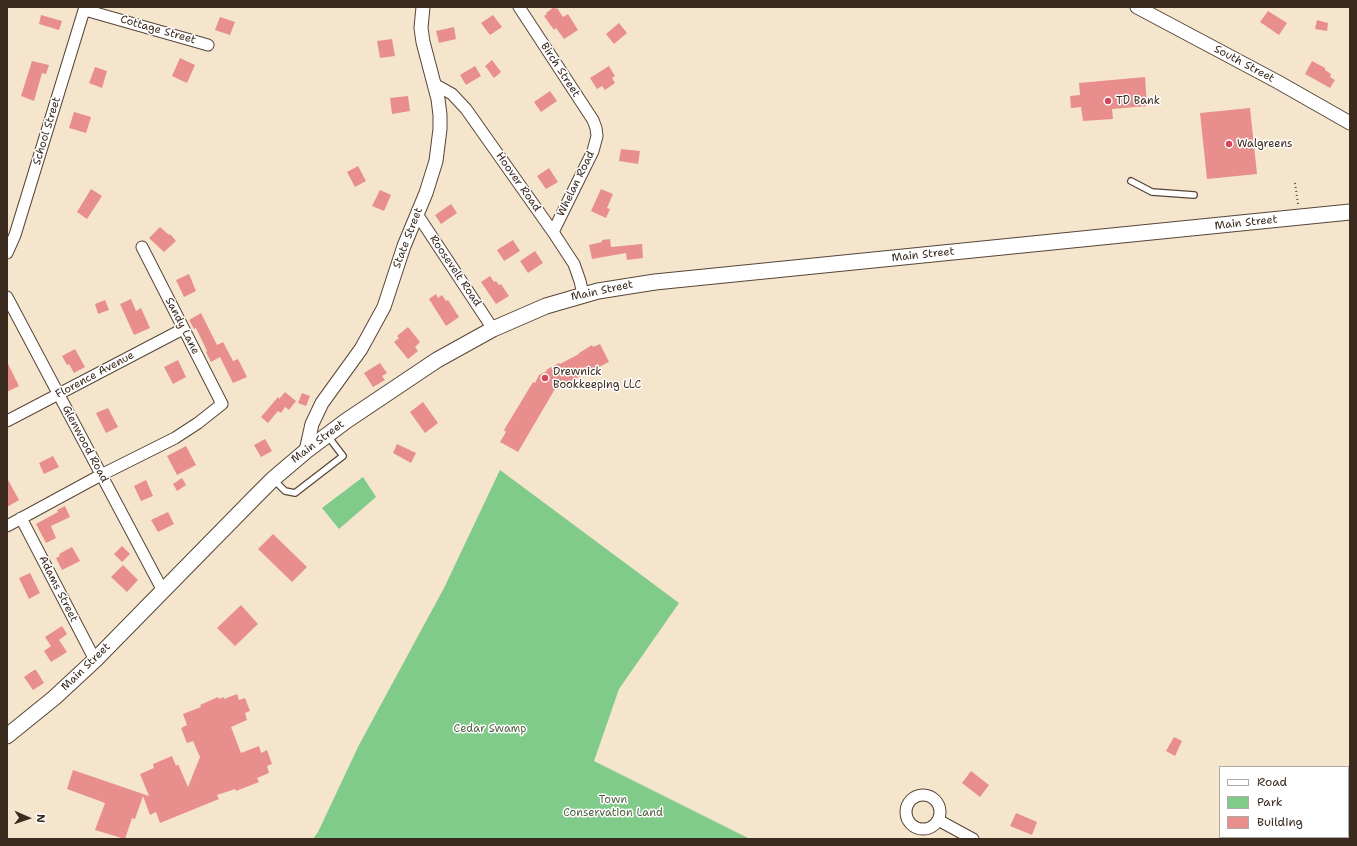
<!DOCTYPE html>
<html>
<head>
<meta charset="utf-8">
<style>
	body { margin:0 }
	#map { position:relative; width:1357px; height:846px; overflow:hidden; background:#f4e5cc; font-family:"Shantell Sans",sans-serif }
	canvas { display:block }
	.frame { position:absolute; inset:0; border:8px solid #3b2a1e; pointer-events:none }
	.legend { position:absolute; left:1219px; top:766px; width:130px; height:72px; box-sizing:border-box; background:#fff; border:1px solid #b1aaa5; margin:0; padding:5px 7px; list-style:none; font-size:12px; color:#3b2a1e }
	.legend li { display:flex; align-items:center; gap:8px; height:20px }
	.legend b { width:20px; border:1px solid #b1aaa5 }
	.north { position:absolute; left:8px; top:798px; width:40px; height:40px; -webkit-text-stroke:3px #fff; paint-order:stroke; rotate:92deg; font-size:11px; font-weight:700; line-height:16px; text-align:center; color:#3b2a1e }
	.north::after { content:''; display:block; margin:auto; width:14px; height:18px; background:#3b2a1e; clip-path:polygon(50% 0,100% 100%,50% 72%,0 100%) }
</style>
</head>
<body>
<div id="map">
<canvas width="1357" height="846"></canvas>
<div class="frame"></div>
<ul class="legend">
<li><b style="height:5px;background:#fff"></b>Road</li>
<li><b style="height:11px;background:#80cb89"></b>Park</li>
<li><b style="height:11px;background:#e88f8e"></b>Building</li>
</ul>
<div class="north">N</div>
</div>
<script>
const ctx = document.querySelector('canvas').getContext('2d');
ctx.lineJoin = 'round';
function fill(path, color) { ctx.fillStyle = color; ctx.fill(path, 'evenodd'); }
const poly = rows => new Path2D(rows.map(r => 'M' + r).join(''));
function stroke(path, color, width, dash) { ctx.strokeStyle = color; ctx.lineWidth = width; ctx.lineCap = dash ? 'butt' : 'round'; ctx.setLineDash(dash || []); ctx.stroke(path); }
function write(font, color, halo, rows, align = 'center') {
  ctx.font = font + ' "Shantell Sans",sans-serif'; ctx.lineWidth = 3; ctx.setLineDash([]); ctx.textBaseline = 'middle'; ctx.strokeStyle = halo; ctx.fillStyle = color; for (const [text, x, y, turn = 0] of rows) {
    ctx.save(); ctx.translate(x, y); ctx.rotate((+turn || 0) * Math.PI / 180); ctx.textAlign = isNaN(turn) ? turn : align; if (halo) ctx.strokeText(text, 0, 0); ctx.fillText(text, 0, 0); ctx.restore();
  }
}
fill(poly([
	[500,470,679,603,619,689,594,761,750,839,313,839,318,832,359,745,444,588],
	[363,477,376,497,339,529,322,508]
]), '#80cb89');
fill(poly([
	[554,7,555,9,557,8,563,17,568,14,578,30,564,39,556,28,554,30,544,16,547,14,546,13],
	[1268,11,1287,23,1279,35,1260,22],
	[41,15,62,21,59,30,39,24],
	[493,15,502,27,490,35,481,23],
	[220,17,235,22,230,35,215,30],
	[1317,20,1328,23,1327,31,1315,29],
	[619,23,627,33,614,44,606,34],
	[454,27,456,39,439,43,436,31],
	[392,39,395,56,380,58,377,41],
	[180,58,195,65,187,83,172,76],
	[492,60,501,72,494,78,485,66],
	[32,61,49,65,46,74,42,73,34,101,21,96],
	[1312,61,1325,68,1325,70,1331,74,1330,77,1335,80,1330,88,1305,74],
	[475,66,481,76,466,85,460,75],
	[609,66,615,76,612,78,615,83,605,90,602,86,597,89,590,78],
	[95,67,107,71,102,88,89,83],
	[1145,77,1147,106,1112,109,1113,119,1083,121,1081,107,1071,108,1070,96,1080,95,1079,83],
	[550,91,557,101,541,112,534,102],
	[408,96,410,111,392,114,390,98],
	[1250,108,1257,174,1207,179,1200,113],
	[74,112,91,117,86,133,69,128],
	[621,149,640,151,638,164,619,161],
	[358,166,366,181,355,187,347,172],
	[549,168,558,182,546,189,537,176],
	[91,189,102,196,87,219,77,212],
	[601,189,613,194,607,208,610,209,606,218,591,211],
	[380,190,391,195,384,211,372,206],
	[451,204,457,213,441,224,435,215],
	[160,227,169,235,170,234,176,241,164,252,149,238],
	[610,239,611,247,642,244,643,258,627,260,626,253,592,259,589,245,602,242,602,240],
	[513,240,520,251,504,261,497,250],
	[535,251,543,263,528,273,520,261],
	[189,274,196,291,184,297,176,280],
	[490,276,494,282,496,281,499,285,501,284,509,296,496,304,481,282],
	[436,294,438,298,442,295,446,301,448,300,459,317,446,326,429,299],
	[131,299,136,311,141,308,150,328,134,335,120,304],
	[105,300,109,310,98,314,95,304],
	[201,313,217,345,223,342,233,361,238,359,247,377,233,383,220,357,211,362,206,352,207,351,196,328,194,329,189,320],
	[408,327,420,342,415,347,418,351,408,359,394,342,399,338,397,336],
	[600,344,609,362,555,389,518,452,500,442,506,432,504,430,533,382,535,383,539,375,547,371,546,370,559,363,560,364,579,354,579,353,592,345,593,347],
	[75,349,85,367,74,373,69,364,67,365,62,356],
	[178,360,186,377,173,384,164,367],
	[7,362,19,386,7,392],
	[380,363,387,373,382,376,385,380,373,387,364,373],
	[285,392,296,401,289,410,285,407,281,413,278,411,268,423,261,417,278,397,279,399],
	[302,393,310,396,306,406,298,403],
	[423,402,438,423,425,433,410,412],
	[108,408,118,427,106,433,96,413],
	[265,439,272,451,261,457,254,445],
	[397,444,416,453,411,463,393,453],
	[186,446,196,465,177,475,167,456],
	[53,456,59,467,44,474,39,463],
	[7,478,19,500,7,507],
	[182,478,186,485,177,491,173,484],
	[146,480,153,496,141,501,134,486],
	[65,506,70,517,51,526,56,538,46,543,36,524,58,512,57,510],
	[168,512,174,524,158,532,151,520],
	[273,534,307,567,292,582,258,549],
	[122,546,130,554,122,562,114,554],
	[72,547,80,561,62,570,56,558,60,556,59,554],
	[123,565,138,580,127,592,111,577],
	[30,573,40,593,29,599,19,578],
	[241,605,258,624,235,646,217,628],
	[62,626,67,634,59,640,67,652,51,662,44,651,51,646,45,637],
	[34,670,36,670,44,683,33,690,24,677],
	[237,694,239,700,245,698,250,711,245,713,247,720,231,727,241,753,259,746,261,753,267,750,272,764,267,766,269,773,257,778,259,782,236,791,235,789,217,795,219,799,160,823,156,812,150,815,143,796,135,819,132,818,125,839,95,830,105,803,67,789,73,770,149,796,140,774,154,768,153,764,172,756,176,766,178,764,188,787,200,757,193,741,187,743,181,728,187,725,183,714,201,707,200,705,218,697,219,699,224,697,224,699],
	[1174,737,1182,741,1175,756,1166,751],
	[971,771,989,785,980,797,962,783],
	[1016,813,1037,822,1032,835,1010,826]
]), '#e88f8e');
const service = poly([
	[1131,181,1152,192,1194,195],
	[273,479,285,491,295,493,343,456,327,435]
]);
const minor = poly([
	[519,7,593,120,596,128,597,136,593,151,553,232],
	[85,10,208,45],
	[434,84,452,94,466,109,553,232,574,264,580,281,583,294],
	[417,214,493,329],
	[7,253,15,235,85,7],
	[7,297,163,591],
	[7,421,183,329],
	[21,518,95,660],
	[7,526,101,475,175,438,198,423,222,404,142,247],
	'906 812a17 17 0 1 1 34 0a17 17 0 1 1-34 0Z',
	[938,820,973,839]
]);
const tertiary = poly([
	[1137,7,1278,82,1350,123],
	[306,451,312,424,322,403,361,349,384,307,404,246,426,193,436,161,440,129,440,115,438,99,423,42,421,28,423,7]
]);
const secondary = poly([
	[7,736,54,698,95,660,255,497,273,479,306,451,346,421,437,360,493,329,546,306,598,291,655,282,1350,212]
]);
stroke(service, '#574638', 8);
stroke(minor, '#574638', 13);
stroke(tertiary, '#574638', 15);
stroke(secondary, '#574638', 17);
stroke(poly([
	[1295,183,1298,204]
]), '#574638', 2, [1, 3]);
stroke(service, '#fff', 5.5);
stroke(minor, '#fff', 11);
stroke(tertiary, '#fff', 13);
stroke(secondary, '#fff', 15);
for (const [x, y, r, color] of [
	[1108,101,4,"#d1495b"],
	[1229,144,4,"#d1495b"],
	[545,378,4,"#d1495b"]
]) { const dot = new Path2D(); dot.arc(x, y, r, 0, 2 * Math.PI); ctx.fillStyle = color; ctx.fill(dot); stroke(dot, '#fff', 1.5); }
write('11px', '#3b2a1e', '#fff', [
	["Cottage Street",158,30,16],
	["South Street",1244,64,28],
	["Birch Street",560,70,57],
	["School Street",47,131,-73],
	["Hoover Road",518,182,55],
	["Whelan Road",576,184,-64],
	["Main Street",1246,223,-6],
	["State Street",408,238,-69],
	["Main Street",923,255,-6],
	["Roosevelt Road",455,271,56],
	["Main Street",602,291,-12],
	["Sandy Lane",182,326,63],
	["Florence Avenue",95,375,-28],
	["Main Street",318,442,-37],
	["Glenwood Road",85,444,62],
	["Adams Street",58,589,63],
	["Main Street",86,667,-44]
]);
write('11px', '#3b2a1e', '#fff', [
	["TD Bank",1116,101],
	["Walgreens",1237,144],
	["Drewnick",553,372],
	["Bookkeeping LLC",553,385]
], 'left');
write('11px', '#536243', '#fff', [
	["Cedar Swamp",490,729],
	["Town",613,800],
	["Conservation Land",613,813]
]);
</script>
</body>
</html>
